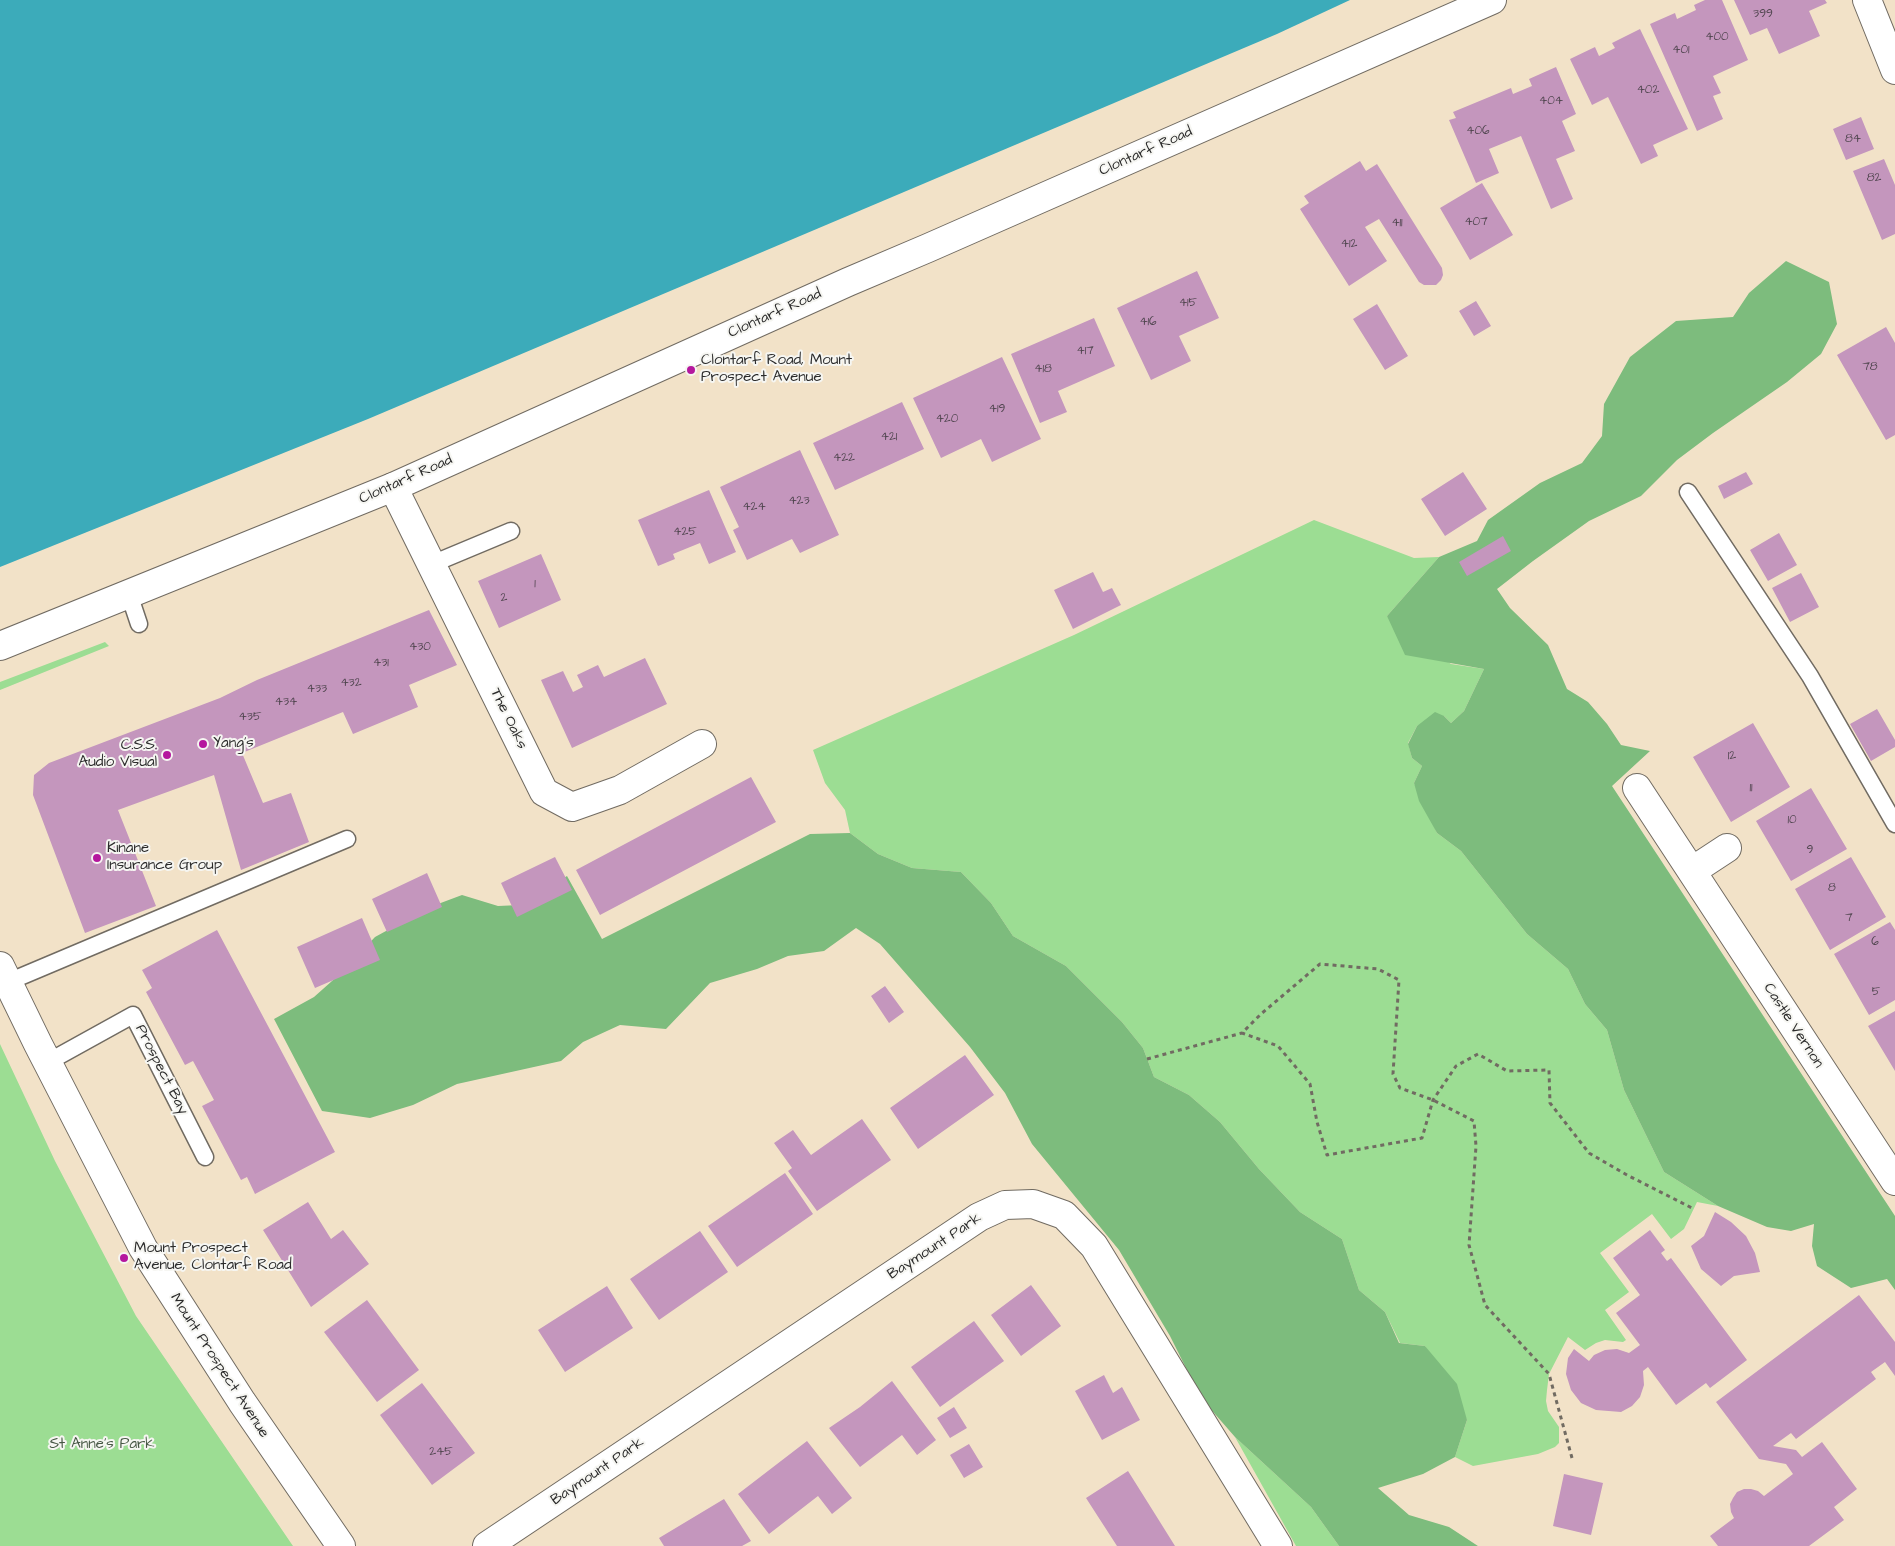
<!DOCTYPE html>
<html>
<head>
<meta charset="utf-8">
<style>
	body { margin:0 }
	canvas { display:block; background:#f2e2c8 }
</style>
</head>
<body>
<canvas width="1895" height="1546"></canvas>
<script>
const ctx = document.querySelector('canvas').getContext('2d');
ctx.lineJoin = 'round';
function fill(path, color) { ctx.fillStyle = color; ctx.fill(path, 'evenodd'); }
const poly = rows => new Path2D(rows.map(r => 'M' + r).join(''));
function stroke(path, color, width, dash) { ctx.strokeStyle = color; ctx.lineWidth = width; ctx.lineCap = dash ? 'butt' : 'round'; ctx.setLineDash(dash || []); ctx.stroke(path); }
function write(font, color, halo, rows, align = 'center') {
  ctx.font = font + ' "Architects Daughter",sans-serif'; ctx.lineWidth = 4; ctx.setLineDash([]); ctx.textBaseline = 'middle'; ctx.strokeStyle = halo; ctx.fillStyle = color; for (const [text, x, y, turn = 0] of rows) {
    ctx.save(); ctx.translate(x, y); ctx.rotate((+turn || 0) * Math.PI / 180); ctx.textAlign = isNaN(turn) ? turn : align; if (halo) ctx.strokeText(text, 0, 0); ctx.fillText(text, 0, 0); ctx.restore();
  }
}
fill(poly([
	[1314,520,1414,558,1439,557,1387,616,1451,664,1484,669,1464,711,1451,723,1444,716,1417,726,1408,743,1412,758,1422,766,1414,783,1437,833,1461,851,1527,934,1568,969,1585,1004,1607,1030,1624,1090,1664,1172,1718,1206,1697,1202,1684,1229,1671,1239,1652,1214,1600,1253,1629,1292,1605,1310,1626,1340,1623,1342,1605,1340,1596,1343,1585,1350,1568,1337,1549,1374,1547,1390,1546,1401,1548,1411,1559,1427,1559,1443,1555,1447,1538,1454,1473,1466,1455,1457,1467,1420,1425,1346,1400,1343,1385,1312,1359,1290,1342,1239,1300,1212,1259,1169,1220,1122,1189,1095,1154,1077,1143,1048,1122,1022,1066,966,1013,936,991,903,961,872,912,868,878,854,850,833,845,810,825,783,813,750,1074,635],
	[105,642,109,646,0,690,0,682],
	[0,1044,55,1161,136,1316,293,1546,0,1546],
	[1235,1437,1311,1507,1339,1546,1296,1546]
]), '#9cdd93');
fill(poly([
	[1786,261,1829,282,1837,324,1821,354,1787,382,1713,433,1677,460,1641,496,1589,521,1533,561,1497,589,1510,608,1548,645,1567,689,1588,702,1607,724,1621,745,1650,751,1612,786,1895,1216,1895,1290,1887,1279,1851,1288,1817,1266,1812,1246,1814,1224,1791,1231,1767,1227,1718,1206,1664,1172,1624,1090,1607,1030,1585,1004,1568,969,1527,934,1461,851,1437,833,1419,801,1414,783,1422,766,1412,758,1408,744,1417,726,1435,712,1444,716,1451,723,1464,711,1484,669,1405,655,1387,616,1439,557,1477,541,1488,520,1540,483,1582,463,1602,436,1604,404,1630,357,1676,321,1733,317,1749,293],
	[850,833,878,854,912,868,961,872,991,903,1013,936,1066,966,1122,1022,1143,1048,1154,1077,1189,1095,1220,1122,1259,1169,1300,1212,1342,1239,1359,1290,1385,1312,1399,1343,1425,1346,1457,1384,1467,1420,1455,1457,1423,1474,1378,1488,1409,1515,1449,1527,1478,1546,1339,1546,1311,1507,1235,1437,1201,1398,1170,1336,1119,1250,1032,1144,1005,1093,970,1047,880,944,856,928,824,951,788,956,757,969,710,983,666,1029,620,1025,583,1042,561,1061,457,1084,413,1105,370,1118,322,1111,274,1019,314,997,341,973,375,937,430,907,462,895,498,906,520,905,567,876,602,939,810,834]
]), '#7dbc7d');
fill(poly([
	[0,0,1350,0,1277,34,368,419,0,567]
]), '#3cabba');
fill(poly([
	[1705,0,1722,0,1748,60,1713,76,1721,93,1713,96,1723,119,1697,131,1650,24,1675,13,1677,19,1696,10,1694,5],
	[1734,0,1825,0,1827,3,1809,11,1820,36,1779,54,1767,28,1750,35],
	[1640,29,1688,129,1653,145,1658,156,1641,164,1608,97,1592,105,1570,59,1595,47,1599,56,1615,48,1612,43],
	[1556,67,1576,114,1562,121,1575,151,1556,159,1573,199,1551,209,1521,136,1489,149,1499,173,1476,183,1449,120,1456,118,1453,112,1511,88,1513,94,1532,86,1529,79],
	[1861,117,1874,149,1846,160,1833,129],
	[1884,159,1895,185,1895,234,1882,240,1853,171],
	[1360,161,1366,171,1377,164,1442,268,1443,275,1441,280,1436,285,1424,285,1419,282,1379,219,1365,227,1387,261,1349,286,1300,209,1309,203,1304,196],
	[1482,183,1513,235,1470,260,1440,208],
	[1197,271,1219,318,1179,336,1191,361,1151,380,1117,308],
	[1476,301,1491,326,1474,336,1459,311],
	[1377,304,1408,356,1385,370,1353,319],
	[1094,318,1115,366,1058,391,1067,412,1040,423,1011,354],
	[1886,327,1895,343,1895,435,1886,440,1837,355],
	[1002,357,1041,439,992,462,981,439,941,458,913,398],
	[902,402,924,449,835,490,813,443],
	[800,450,839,535,800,553,792,539,747,560,733,530,739,527,720,487],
	[1463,472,1487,509,1445,536,1421,499],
	[1746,472,1753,484,1724,499,1718,486],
	[709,490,736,552,709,564,700,543,673,554,675,559,658,566,638,520],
	[1779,533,1797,565,1768,581,1750,550],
	[1503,536,1511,551,1467,576,1459,562],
	[541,554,561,600,499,628,478,581],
	[1093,572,1103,592,1112,588,1121,605,1073,629,1054,590],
	[1801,573,1819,607,1790,622,1772,588],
	[429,610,457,665,409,685,418,707,353,734,343,712,242,753,263,803,291,793,309,842,241,870,214,775,118,810,156,906,85,933,33,795,34,775,49,763,220,698,257,680],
	[645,658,667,704,572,748,541,680,563,671,573,692,583,687,577,675,598,665,604,677],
	[1877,709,1895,740,1895,747,1871,761,1850,724],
	[1753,723,1790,787,1731,822,1693,757],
	[751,777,776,822,600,915,576,870],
	[1811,788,1847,849,1791,881,1756,821],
	[555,857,572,890,517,917,501,883],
	[1851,857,1886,917,1830,950,1795,889],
	[427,873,442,907,387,932,372,899],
	[362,918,380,960,315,988,297,947],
	[1890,922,1895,930,1895,1000,1869,1015,1834,954],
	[217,930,335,1152,255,1194,247,1177,241,1180,202,1106,214,1100,193,1061,185,1065,146,992,152,988,142,970],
	[885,986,904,1012,889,1023,871,996],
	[1895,1011,1895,1071,1868,1026],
	[965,1055,994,1095,918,1149,890,1108],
	[862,1119,891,1160,817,1211,788,1171,792,1168,774,1143,793,1130,811,1155],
	[785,1173,813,1214,737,1267,708,1226],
	[308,1202,331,1239,343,1230,369,1264,311,1307,263,1230],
	[1715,1212,1731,1222,1746,1236,1755,1253,1760,1272,1734,1276,1721,1286,1701,1269,1691,1246,1704,1236],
	[1650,1230,1665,1250,1661,1253,1667,1261,1671,1258,1747,1360,1710,1388,1706,1383,1676,1405,1648,1367,1643,1371,1644,1385,1640,1397,1632,1406,1621,1412,1596,1410,1581,1403,1571,1390,1566,1374,1568,1358,1574,1349,1589,1361,1594,1355,1605,1350,1617,1349,1629,1353,1640,1345,1616,1313,1640,1295,1613,1258],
	[700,1231,728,1272,659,1320,630,1279],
	[1031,1285,1061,1326,1021,1356,991,1315],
	[607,1286,633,1328,565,1372,538,1330],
	[1859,1295,1895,1342,1895,1376,1885,1362,1871,1372,1876,1379,1796,1439,1791,1433,1773,1446,1796,1450,1802,1457,1822,1442,1857,1489,1834,1507,1844,1520,1809,1546,1718,1546,1710,1536,1734,1518,1731,1512,1730,1504,1733,1498,1737,1492,1744,1489,1751,1489,1758,1491,1764,1496,1793,1474,1786,1464,1759,1459,1716,1402],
	[367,1300,419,1370,377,1402,324,1332],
	[974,1321,1004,1361,940,1407,911,1367],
	[1104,1375,1113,1393,1122,1387,1140,1420,1102,1440,1075,1391],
	[892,1381,936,1440,917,1455,902,1435,860,1467,829,1428,860,1407],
	[422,1383,475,1453,432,1485,380,1415],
	[954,1407,967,1428,950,1438,937,1418],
	[807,1441,852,1498,832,1514,818,1496,769,1534,738,1494],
	[969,1444,983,1467,964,1478,950,1455],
	[1128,1471,1155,1514,1175,1546,1117,1546,1086,1498],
	[1564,1474,1603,1483,1591,1535,1553,1526],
	[724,1499,751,1541,742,1546,664,1546,659,1538]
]), '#c496bd');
const lane = poly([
	[1688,492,1810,676,1895,824],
	[432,564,511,531],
	[129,594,139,624],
	[8,982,347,839],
	[48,1062,133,1015,205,1157]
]);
const street = poly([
	[1867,0,1895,70],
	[393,487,544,792,572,807,620,790,702,744],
	[1637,788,1895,1181],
	[1692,871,1727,848],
	[0,966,38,1044,143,1248,242,1402,341,1546],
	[487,1546,979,1217,1005,1205,1033,1204,1064,1215,1094,1246,1278,1546]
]);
const secondary = poly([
	[0,646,393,487,848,282,928,248,1492,0]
]);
stroke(lane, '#716b62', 19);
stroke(street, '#716b62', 30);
stroke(secondary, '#716b62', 30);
stroke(poly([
	[1147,1059,1242,1033],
	[1572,1458,1549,1374,1485,1305,1469,1245,1476,1146,1474,1121,1433,1100,1400,1088,1393,1074,1399,980,1378,969,1320,964,1261,1014,1242,1033,1278,1046,1310,1084,1317,1122,1327,1155,1422,1138,1433,1100,1456,1066,1478,1054,1507,1071,1549,1070,1550,1103,1589,1153,1627,1175,1694,1209]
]), '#716b62', 3, [4, 4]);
stroke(lane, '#fff', 16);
stroke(street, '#fff', 28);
stroke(secondary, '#fff', 28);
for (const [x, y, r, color] of [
	[691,370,5,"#b5179e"],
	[203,744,5,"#b5179e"],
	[167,755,5,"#b5179e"],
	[97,858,5,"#b5179e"],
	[124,1258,5,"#b5179e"]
]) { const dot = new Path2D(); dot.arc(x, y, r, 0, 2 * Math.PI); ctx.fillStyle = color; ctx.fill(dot); stroke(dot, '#f6f6f2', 2); }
write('12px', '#514650', null, [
	["399",1763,14],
	["400",1717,37],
	["401",1681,50],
	["402",1648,90],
	["404",1551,101],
	["406",1478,131],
	["84",1853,139],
	["82",1874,178],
	["407",1476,222],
	["411",1397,223],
	["412",1349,244],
	["415",1188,303],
	["416",1148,322],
	["417",1085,351],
	["78",1870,367],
	["418",1043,369],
	["419",997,409],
	["420",947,419],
	["421",889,437],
	["422",844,458],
	["423",799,501],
	["424",754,507],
	["425",685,532],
	["1",535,584],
	["2",504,598],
	["430",420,647],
	["431",381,663],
	["432",351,683],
	["433",317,689],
	["434",286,702],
	["435",250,717],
	["12",1732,756],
	["11",1751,788],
	["10",1792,820],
	["9",1810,850],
	["8",1832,888],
	["7",1849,918],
	["6",1875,942],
	["5",1876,992],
	["245",441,1452]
]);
write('15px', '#2b2b2b', '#f6f6f2', [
	["Clontarf Road",1146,152,-24],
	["Clontarf Road",775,314,-24],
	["Clontarf Road",406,480,-24],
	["The Oaks",508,719,64],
	["Castle Vernon",1793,1026,57],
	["Prospect Bay",161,1070,63],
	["Baymount Park",935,1247,-33],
	["Mount Prospect Avenue",219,1366,57],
	["Baymount Park",598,1472,-34]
]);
write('15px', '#2b2b2b', '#f6f6f2', [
	["Clontarf Road, Mount",701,361],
	["Prospect Avenue",701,378],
	["Yang's",213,744],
	["C.S.S.",157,746,"right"],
	["Audio Visual",157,763,"right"],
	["Kinane",107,849],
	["Insurance Group",107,866],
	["Mount Prospect",134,1249],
	["Avenue, Clontarf Road",134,1266]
], 'left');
write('15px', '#475845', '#f6f6f2', [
	["St Anne's Park",102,1445]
]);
</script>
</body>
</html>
